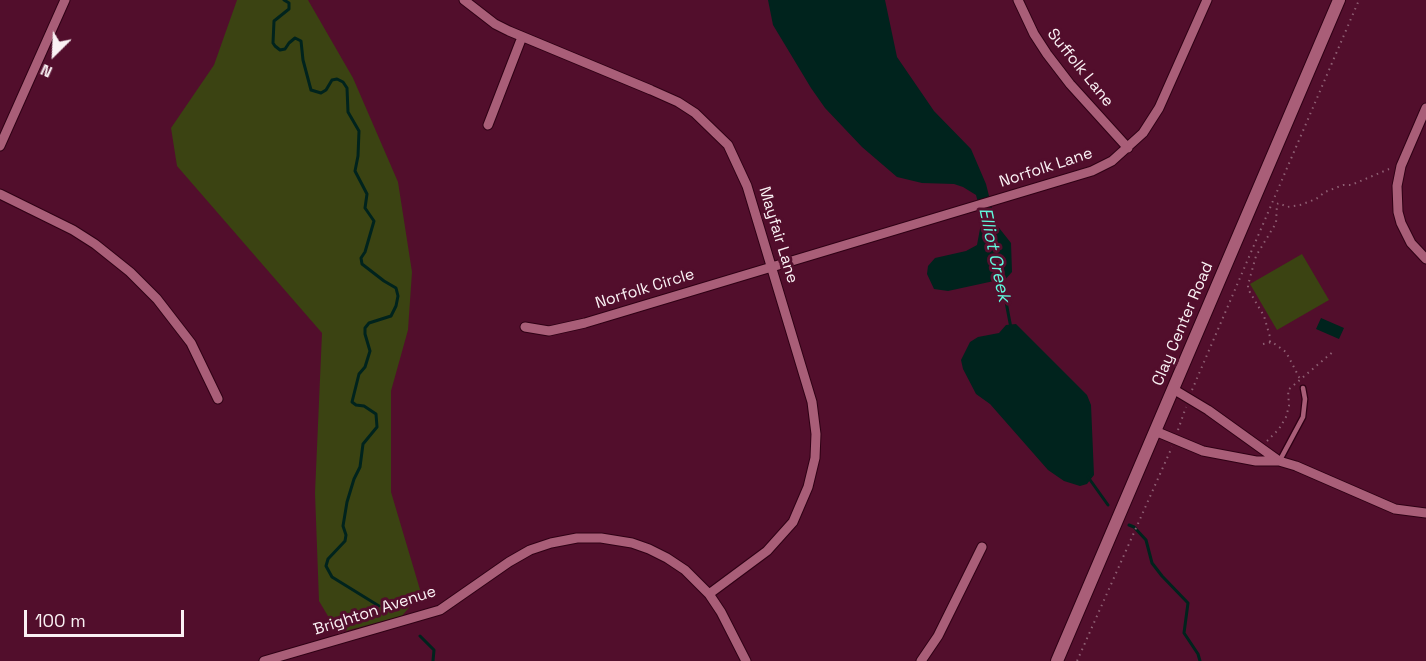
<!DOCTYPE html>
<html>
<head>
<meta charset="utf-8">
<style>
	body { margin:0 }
	#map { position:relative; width:1426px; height:661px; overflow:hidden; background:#520e2c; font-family:"Space Grotesk",sans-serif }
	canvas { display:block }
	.north { position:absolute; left:24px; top:24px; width:60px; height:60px; -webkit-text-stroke:4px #520e2c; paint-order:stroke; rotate:204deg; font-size:16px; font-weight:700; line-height:24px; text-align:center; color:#faf1f4 }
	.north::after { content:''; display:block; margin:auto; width:21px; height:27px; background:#faf1f4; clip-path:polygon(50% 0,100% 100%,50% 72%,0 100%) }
	.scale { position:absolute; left:24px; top:610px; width:160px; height:27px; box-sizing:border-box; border:3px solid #faf1f4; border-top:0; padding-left:8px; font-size:18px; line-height:21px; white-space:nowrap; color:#faf1f4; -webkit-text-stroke:4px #520e2c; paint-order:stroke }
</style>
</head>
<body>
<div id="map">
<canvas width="1426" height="661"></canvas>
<div class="north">N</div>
<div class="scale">100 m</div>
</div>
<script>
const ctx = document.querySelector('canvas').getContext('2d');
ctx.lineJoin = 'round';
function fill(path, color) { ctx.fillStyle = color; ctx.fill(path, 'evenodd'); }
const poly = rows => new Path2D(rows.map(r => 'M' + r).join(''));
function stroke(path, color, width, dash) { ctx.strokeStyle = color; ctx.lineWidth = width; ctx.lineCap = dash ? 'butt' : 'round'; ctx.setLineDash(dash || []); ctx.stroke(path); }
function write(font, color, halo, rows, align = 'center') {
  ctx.font = font + ' "Space Grotesk",sans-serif'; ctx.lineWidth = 6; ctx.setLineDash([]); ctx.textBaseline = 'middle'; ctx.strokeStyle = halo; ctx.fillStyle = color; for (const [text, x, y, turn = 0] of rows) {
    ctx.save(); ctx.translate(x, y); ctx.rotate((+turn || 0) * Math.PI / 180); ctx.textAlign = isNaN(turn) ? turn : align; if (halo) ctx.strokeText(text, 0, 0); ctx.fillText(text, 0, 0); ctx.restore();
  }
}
fill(poly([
	[237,0,308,0,353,78,398,182,412,272,408,330,391,391,391,492,421,593,402,616,338,633,319,601,315,493,322,333,177,166,171,128,214,65],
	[1302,254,1329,300,1277,330,1250,284]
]), '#3b4312');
fill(poly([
	[768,0,885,0,897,57,934,111,971,149,986,184,996,224,1011,243,1012,272,1002,283,997,283,994,281,948,291,934,289,927,274,928,266,935,258,966,251,977,245,982,218,976,195,963,187,954,184,922,183,897,177,862,147,825,108,811,88,773,25],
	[1321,318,1344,328,1339,339,1316,329],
	[1016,324,1087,395,1091,405,1094,475,1087,484,1080,486,1064,481,1048,470,990,404,976,394,963,369,961,360,970,342,978,337,999,333,1006,325]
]), '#00231d');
stroke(poly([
	[284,0,289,3,289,9,274,21,273,43,275,46,280,50,285,49,289,43,295,38,301,41,303,60,311,90,321,93,326,90,332,80,337,79,343,82,347,88,348,112,359,131,358,156,355,171,367,194,365,208,374,221,365,252,361,258,362,264,384,281,396,288,398,296,396,306,391,316,369,323,365,328,365,334,370,351,365,367,359,374,352,402,356,405,364,406,376,414,377,427,363,444,360,467,354,479,347,502,343,526,346,535,345,541,328,559,326,566,332,577,379,606],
	[1002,281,1011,328],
	[1088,477,1108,505],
	[1129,525,1134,527,1146,540,1152,563,1162,576,1188,603,1184,633,1198,654,1200,661],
	[420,636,434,650,433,661]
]), '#00231d', 3);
const service = poly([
	[1280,460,1303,417,1305,399,1303,388]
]);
const minor = poly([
	[464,0,495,24,509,31,651,90,678,102,695,113,728,145,747,186,812,402,816,434,815,458,808,487,793,522,767,551,709,594],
	[1018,0,1034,34,1047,54,1070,84,1128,148],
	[1426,108,1401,166,1397,186,1398,212,1401,223,1411,243,1426,259],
	[488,125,522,37],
	[0,146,65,0],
	[0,194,73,230,95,244,130,272,157,299,191,343,218,399],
	[525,327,549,331,585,323,1092,171,1112,161,1143,133,1159,108,1207,0],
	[1173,389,1208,410,1279,461],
	[1155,431,1203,451,1256,461,1279,461,1296,466,1395,509,1426,513],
	[264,661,440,610,509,562,530,550,551,543,577,538,601,538,632,543,649,549,667,558,685,570,709,594,721,612,746,661],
	[921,661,938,636,982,547]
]);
const tertiary = poly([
	[1057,661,1339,0]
]);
stroke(service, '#2f0015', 7);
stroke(minor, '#2f0015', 11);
stroke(tertiary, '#2f0015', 14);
stroke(poly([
	[1270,342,1270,337,1264,316,1248,289,1248,285,1256,256,1276,223,1277,204,1279,203,1287,207,1300,205,1316,199,1325,192,1343,185,1351,185,1389,169],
	[1263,344,1272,342,1286,352,1300,379],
	[1192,390,1359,0],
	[1178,430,1186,407],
	[1267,441,1279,429,1286,417,1289,406,1288,390,1335,350],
	[1077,661,1172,447]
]), '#8e5f73', 2, [1.5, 4.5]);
stroke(service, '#a95e78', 4.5);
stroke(minor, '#a95e78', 9);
stroke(tertiary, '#a95e78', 12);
write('16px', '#faf1f4', '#520e2c', [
	["Suffolk Lane",1080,68,51],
	["Norfolk Lane",1046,168,-18],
	["Mayfair Lane",778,235,73],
	["Norfolk Circle",645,289,-17],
	["Clay Center Road",1183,324,-67],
	["Brighton Avenue",375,611,-18]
]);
write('italic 18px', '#61f9dd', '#520e2c', [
	["Elliot Creek",994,255,78]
]);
</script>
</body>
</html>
